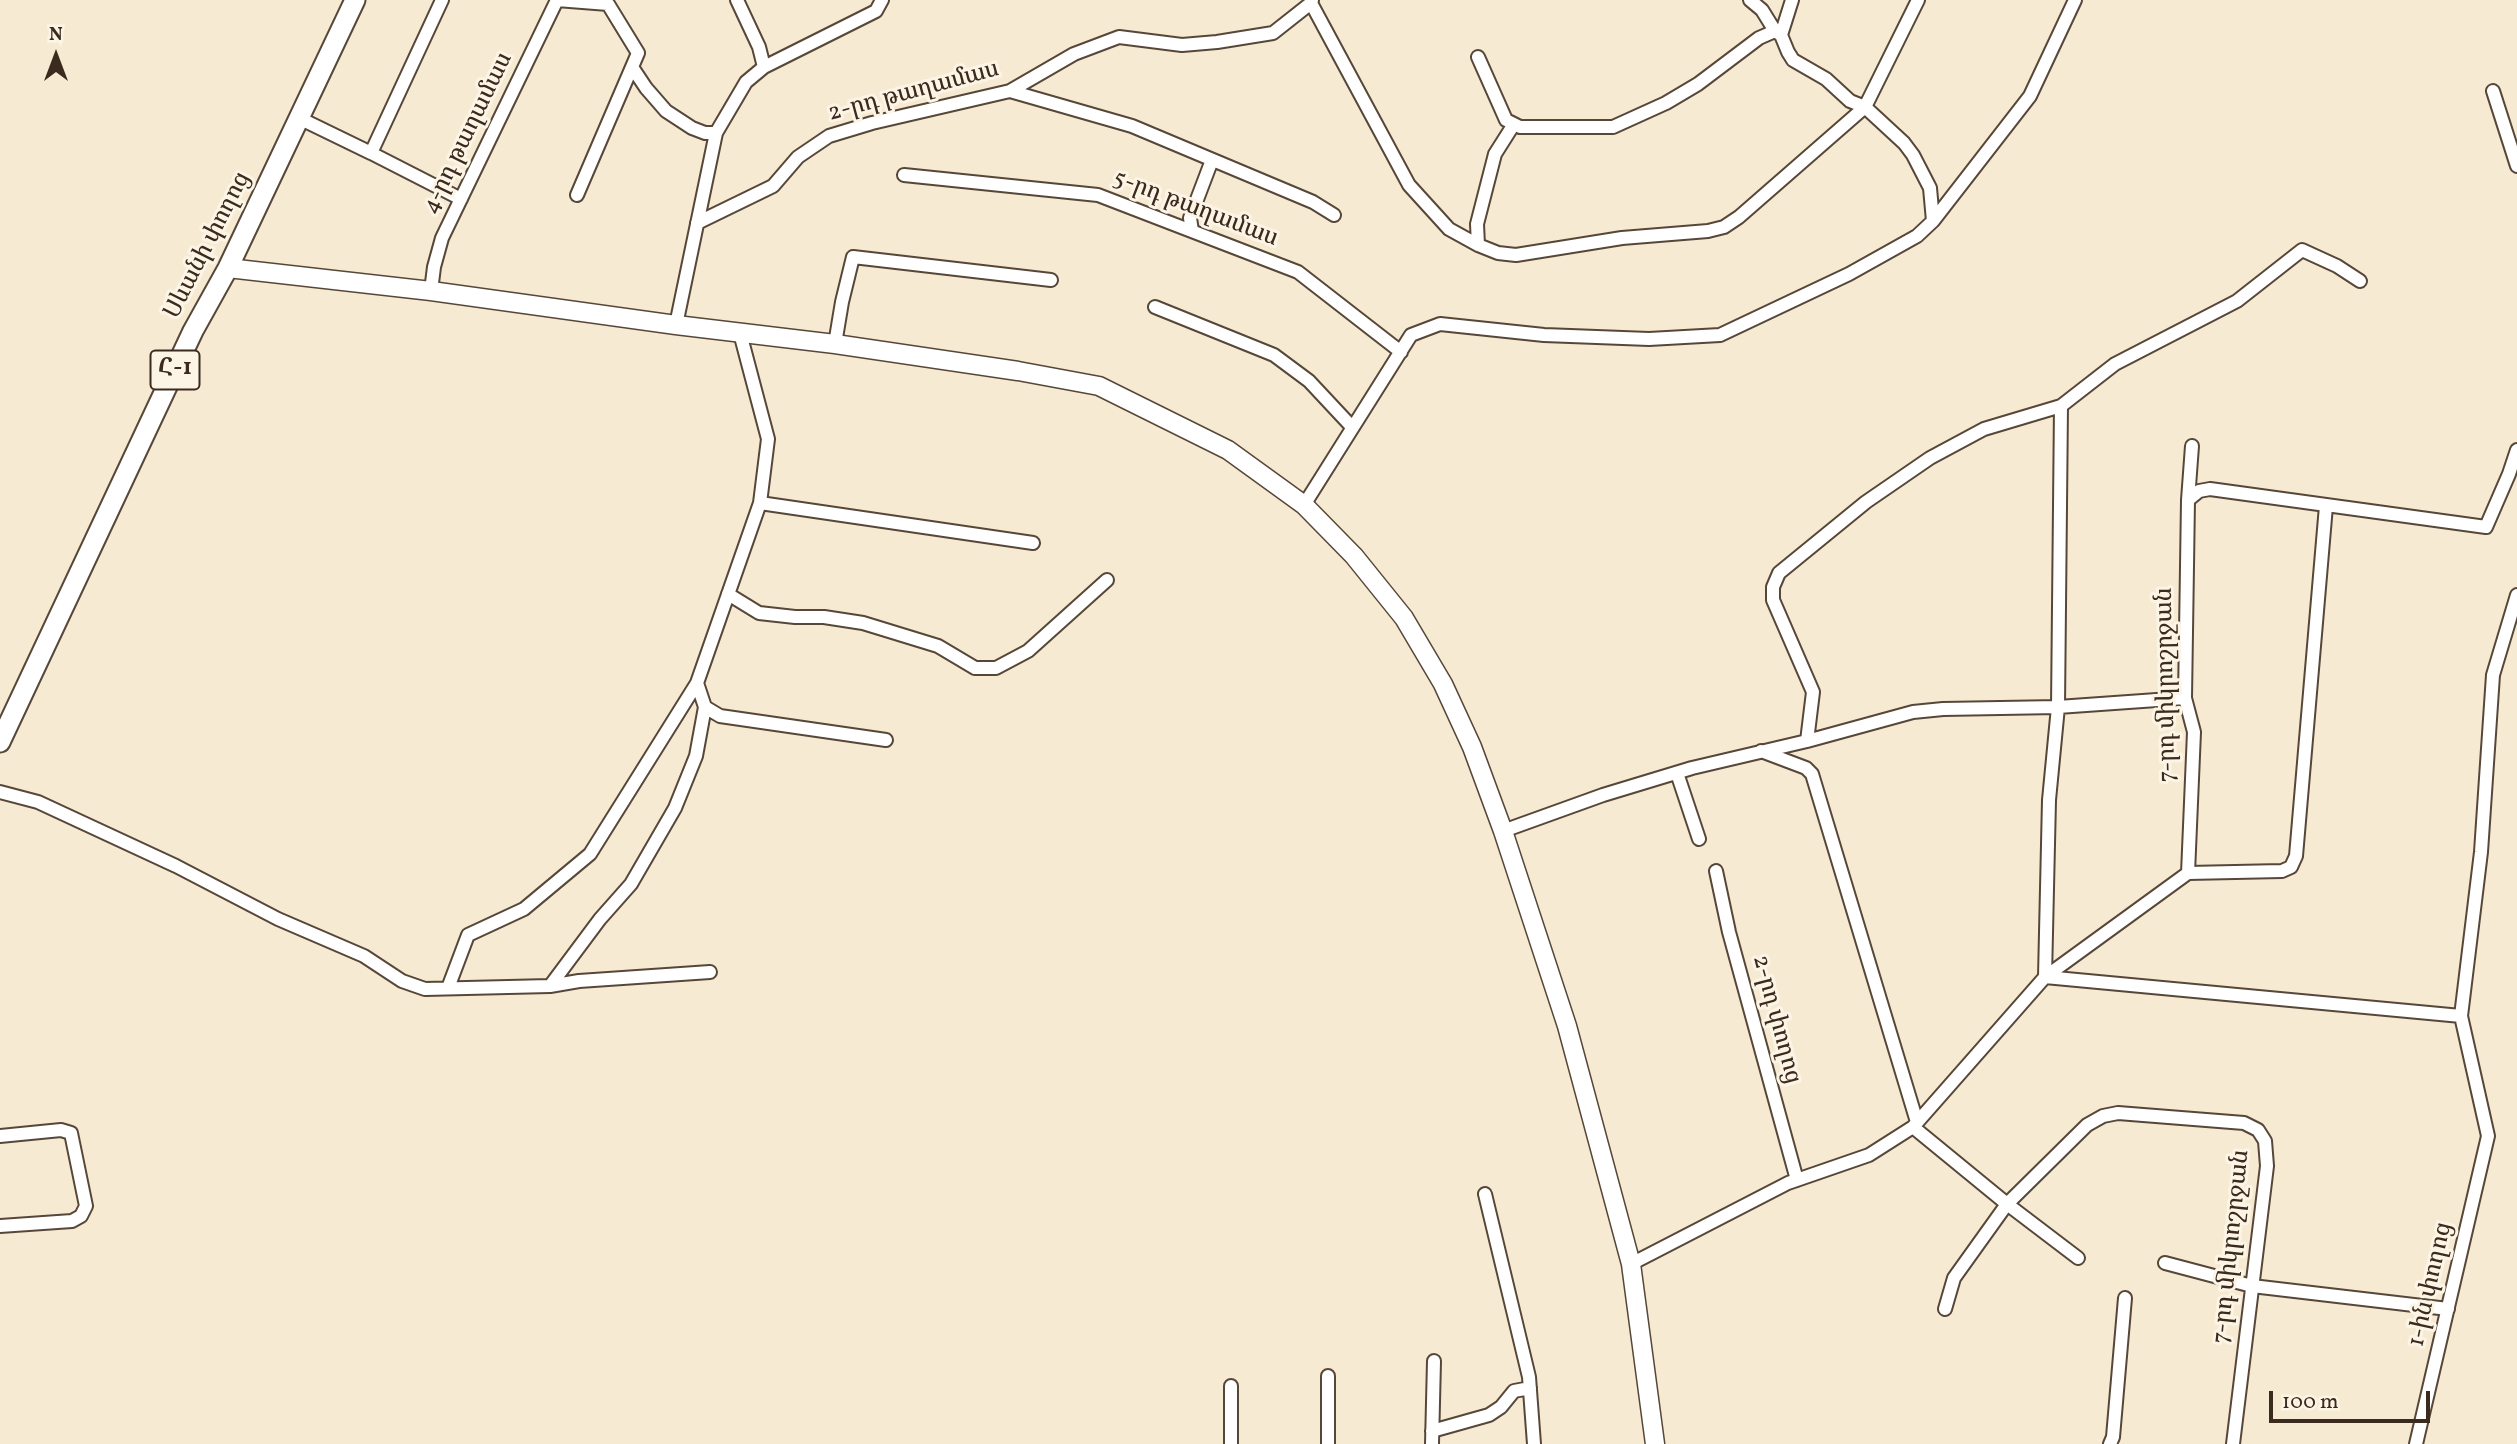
<!DOCTYPE html>
<html>
<head>
<meta charset="utf-8">
<style>
	body { margin:0 }
	#map { position:relative; width:2517px; height:1444px; overflow:hidden; background:#f6ead2; font-family:Vollkorn,serif }
	canvas { display:block }
	.north { position:absolute; left:21px; top:21px; width:70px; height:70px; -webkit-text-stroke:5px #fcf5e5; paint-order:stroke; rotate:0deg; font-size:19px; font-weight:700; line-height:28px; text-align:center; color:#3b2a1e }
	.north::after { content:''; display:block; margin:auto; width:24px; height:32px; background:#3b2a1e; clip-path:polygon(50% 0,100% 100%,50% 72%,0 100%) }
	.scale { position:absolute; left:2269px; top:1391px; width:161px; height:32px; box-sizing:border-box; border:4px solid #3b2a1e; border-top:0; padding-left:9px; font-size:21px; line-height:24px; white-space:nowrap; color:#3b2a1e; -webkit-text-stroke:5px #fcf5e5; paint-order:stroke }
</style>
</head>
<body>
<div id="map">
<canvas width="2517" height="1444"></canvas>
<div class="north">N</div>
<div class="scale">100 m</div>
</div>
<script>
const ctx = document.querySelector('canvas').getContext('2d');
ctx.lineJoin = 'round';
const poly = rows => new Path2D(rows.map(r => 'M' + r).join(''));
function stroke(path, color, width, dash) { ctx.strokeStyle = color; ctx.lineWidth = width; ctx.lineCap = dash ? 'butt' : 'round'; ctx.setLineDash(dash || []); ctx.stroke(path); }
function write(font, color, halo, rows, align = 'center') {
  ctx.font = font + ' Vollkorn,"Noto Serif Armenian",serif'; ctx.lineWidth = 6; ctx.setLineDash([]); ctx.textBaseline = 'middle'; ctx.strokeStyle = halo; ctx.fillStyle = color; for (const [text, x, y, turn = 0] of rows) {
    ctx.save(); ctx.translate(x, y); ctx.rotate((+turn || 0) * Math.PI / 180); ctx.textAlign = isNaN(turn) ? turn : align; if (halo) ctx.strokeText(text, 0, 0); ctx.fillText(text, 0, 0); ctx.restore();
  }
}
const street = poly([
	[442,0,371,153,461,199],
	[557,0,608,4,638,53,577,195],
	[737,0,759,47,764,67],
	[1750,0,1762,10,1775,31],
	[1792,0,1781,35,1788,52,1793,60,1826,79,1850,101,1865,107,1904,143,1913,155,1930,188,1933,221],
	[1311,3,1409,185,1449,229,1478,245,1498,253,1516,255,1622,238,1708,231,1724,227,1739,217,1865,107,1918,0],
	[1478,57,1506,120,1520,127,1613,127,1666,103,1698,84,1759,38,1775,31,1781,35],
	[632,67,646,88,666,111,692,128,705,133,716,133],
	[1010,91,1132,126,1313,202,1334,215],
	[2493,91,2517,166],
	[299,118,371,153],
	[904,175,1098,195,1298,272,1401,352],
	[697,223,773,186,798,157,829,136,872,123,1010,91,1074,54,1119,37,1182,45,1217,42,1273,33,1311,3,1312,0],
	[1192,231,1190,218,1212,160],
	[1478,245,1477,224,1495,154,1514,124],
	[431,291,434,267,442,238,557,0],
	[1155,307,1274,355,1309,381,1352,427],
	[676,325,716,133,746,82,764,67,876,11,882,0],
	[835,344,842,302,853,257,1051,280],
	[2061,406,2058,707,2049,800,2045,977,2188,873,2194,732,2185,698,2188,500,2192,446],
	[2188,500,2199,491,2210,489,2486,527,2509,474,2517,450],
	[760,503,1033,543],
	[1304,505,1411,335,1440,324,1544,335,1649,339,1720,335,1849,274,1917,236,1933,221,2030,96,2075,0],
	[728,594,759,613,795,617,824,617,863,623,938,646,975,668,996,668,1028,651,1107,580],
	[697,683,705,707,720,716,886,740],
	[1807,741,1813,692,1773,600,1773,587,1779,573,1866,502,1930,458,1984,429,2061,406,2115,364,2237,301,2302,250,2337,266,2360,281],
	[1761,751,1806,768,1812,774,1917,1122],
	[1677,773,1699,839],
	[0,792,38,802,176,866,278,919,364,956,402,981,425,989,550,986,579,981,710,972],
	[1503,831,1603,795,1692,768,1807,741,1913,712,1943,709,2058,707,2185,698],
	[1716,871,1729,932,1797,1180],
	[2188,873,2282,871,2291,867,2296,856,2326,506],
	[550,986,600,919,631,884,675,808,696,756,705,707],
	[448,988,468,935,524,909,590,854,697,683,760,503,768,439,740,333],
	[1913,1127,2007,1204,2078,1258],
	[0,1136,61,1130,71,1133,86,1206,81,1216,72,1221,0,1226],
	[1485,1194,1529,1377,1534,1444],
	[2165,1263,2252,1286,2448,1309],
	[1631,1264,1788,1183,1869,1155,1913,1127,2045,977,2461,1016],
	[1945,1309,1954,1278,2007,1204,2087,1125,2103,1116,2118,1113,2244,1123,2258,1130,2265,1141,2267,1166,2233,1444],
	[1432,1431,1489,1415,1501,1407,1514,1391,1530,1388],
	[1231,1444,1231,1386],
	[1328,1444,1328,1376],
	[1432,1444,1434,1361],
	[2110,1444,2113,1437,2125,1298],
	[2416,1444,2488,1136,2461,1016,2481,852,2493,675,2517,595]
]);
const secondary = poly([
	[228,268,431,291,676,325,835,344,1018,371,1099,386,1228,450,1304,505,1354,556,1404,618,1443,684,1472,747,1503,831,1567,1026,1631,1264,1655,1444]
]);
const primary = poly([
	[0,742,193,331,228,268,355,0]
]);
stroke(street, '#574739', 16);
stroke(secondary, '#574739', 21);
stroke(primary, '#574739', 23);
stroke(street, '#fff', 12);
stroke(secondary, '#fff', 18);
stroke(primary, '#fff', 19);
for (const [x, y, w] of [
	[175,370,49]
]) { const box = new Path2D(); box.roundRect(x - w / 2, y - 19.5, w, 39, 5); ctx.fillStyle = '#fcf5e5'; ctx.fill(box); stroke(box, '#3b2a1e', 2); }
write('bold 23px', '#3b2a1e', null, [
	["Հ-1",175,370]
]);
write('24px', '#3b2a1e', '#fcf5e5', [
	["2-րդ թաղամաս",914,93,-15],
	["4-րդ թաղամաս",469,134,-64],
	["5-րդ թաղամաս",1195,210,21],
	["Սևանի փողոց",209,246,-63],
	["7-րդ միկրոշրջան",2168,685,-91],
	["2-րդ փողոց",1775,1020,75],
	["7-րդ միկրոշրջան",2233,1247,-84],
	["1-ին փողոց",2432,1285,-77]
]);
</script>
</body>
</html>
